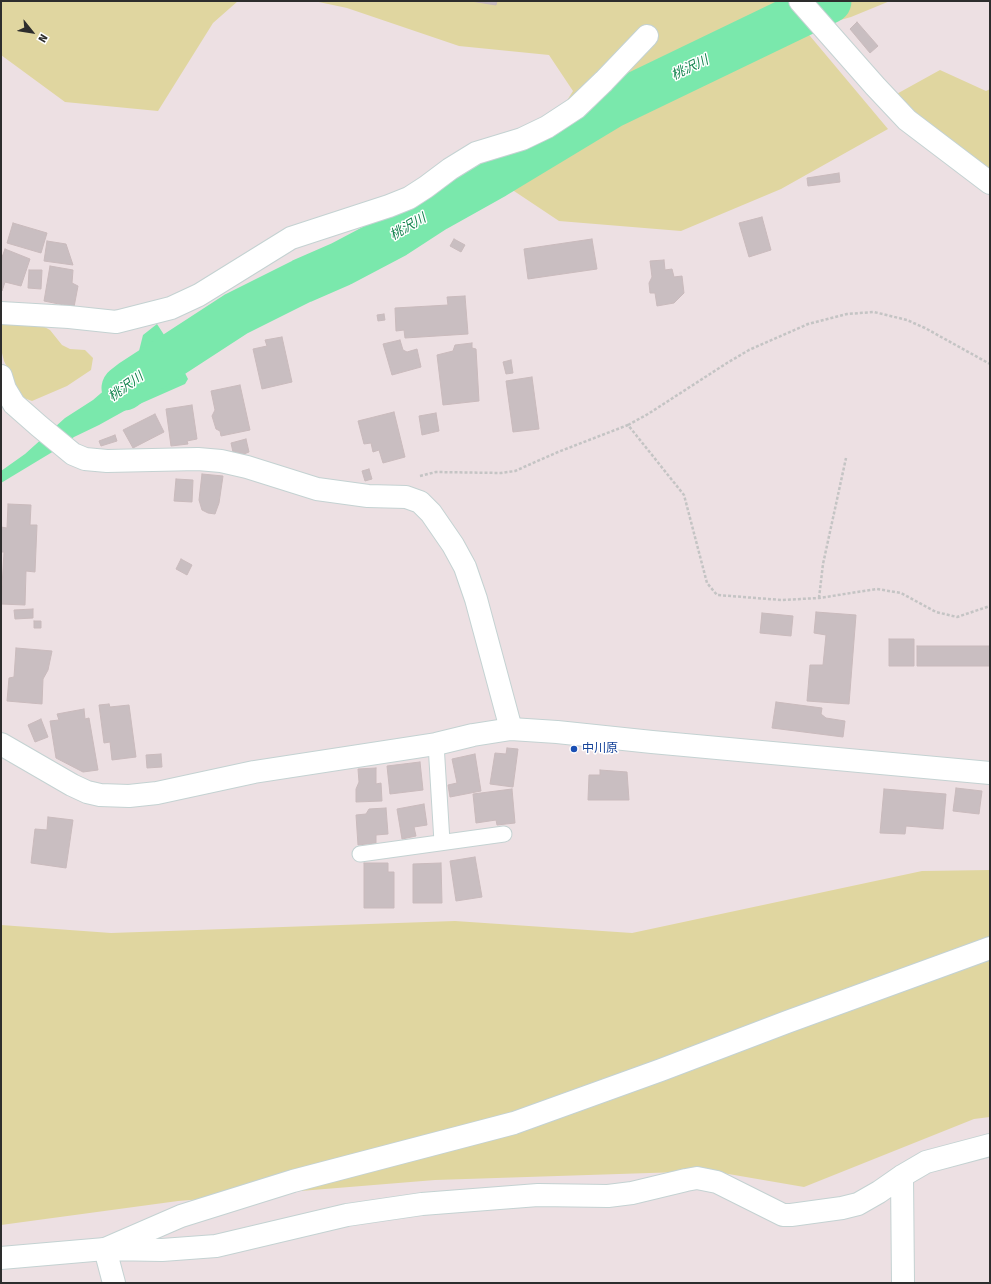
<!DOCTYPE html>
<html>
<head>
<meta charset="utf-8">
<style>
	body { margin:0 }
	#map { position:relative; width:991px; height:1284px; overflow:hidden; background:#ede0e3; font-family:"Fira Sans",sans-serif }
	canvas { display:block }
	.frame { position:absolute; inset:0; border:2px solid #2d2d2d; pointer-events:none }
	.north { position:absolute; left:12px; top:12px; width:40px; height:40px; -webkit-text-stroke:3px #fff; paint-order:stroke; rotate:120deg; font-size:11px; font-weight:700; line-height:16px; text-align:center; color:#2d2d2d }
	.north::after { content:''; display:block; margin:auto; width:14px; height:18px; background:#2d2d2d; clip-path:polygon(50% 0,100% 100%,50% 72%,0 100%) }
</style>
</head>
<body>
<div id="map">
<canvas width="991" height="1284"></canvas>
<div class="frame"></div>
<div class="north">N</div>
</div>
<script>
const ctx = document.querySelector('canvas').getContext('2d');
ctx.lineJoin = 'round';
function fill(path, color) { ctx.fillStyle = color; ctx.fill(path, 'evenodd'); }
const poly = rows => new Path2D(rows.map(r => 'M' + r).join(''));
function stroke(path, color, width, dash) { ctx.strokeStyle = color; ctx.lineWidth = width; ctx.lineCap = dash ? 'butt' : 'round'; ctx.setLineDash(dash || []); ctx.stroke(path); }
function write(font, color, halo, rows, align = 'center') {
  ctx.font = font + ' "Fira Sans","Noto Sans JP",sans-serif'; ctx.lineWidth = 3; ctx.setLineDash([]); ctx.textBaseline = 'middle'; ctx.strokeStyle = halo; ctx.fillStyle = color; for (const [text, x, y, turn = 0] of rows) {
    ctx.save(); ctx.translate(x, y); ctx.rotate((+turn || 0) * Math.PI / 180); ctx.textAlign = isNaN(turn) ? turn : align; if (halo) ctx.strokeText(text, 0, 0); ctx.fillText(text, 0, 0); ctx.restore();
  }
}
fill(poly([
	[1,1,238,1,213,23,158,111,65,102,1,55],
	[314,1,890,1,851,17,805,30,888,129,781,189,681,231,559,221,511,189,573,91,549,55,459,46,347,8],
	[940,70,986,91,990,89,990,189,893,96],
	[8,322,39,324,50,330,62,345,70,349,85,350,93,358,91,370,67,386,32,401,24,398,17,387,4,361,1,349,1,324],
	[990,870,990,1117,974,1119,804,1187,711,1171,435,1180,178,1201,1,1225,1,925,111,933,455,921,632,933,922,871]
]), '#e0d6a0');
fill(poly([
	[157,324,183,364,182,367,188,379,185,384,126,410,99,425,74,437,59,448,1,483,1,471,25,454,65,418,93,400,136,363,143,335]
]), '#7ae8ac');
stroke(poly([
	[124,388,133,381,236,314,302,281,341,264,396,235,436,209,495,176,611,106,829,1]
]), '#7ae8ac', 45);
const building = poly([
	[471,1,497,1,496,5,471,1],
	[857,22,878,46,870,53,850,29,857,22],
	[839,173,840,182,808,186,807,178,839,173],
	[762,217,771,250,749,257,739,223,762,217],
	[13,223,47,233,41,253,7,243,13,223],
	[454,239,465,245,461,252,450,246,454,239],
	[592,239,597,269,528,279,524,249,592,239],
	[47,241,66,244,73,265,44,261,47,241],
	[5,249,30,259,21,286,5,282,2,291,1,260,5,249],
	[664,260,665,270,672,269,674,277,682,276,684,293,674,303,657,306,655,293,650,293,649,283,652,277,650,261,664,260],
	[50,266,73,270,72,283,78,286,74,307,44,301,50,266],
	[29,270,42,270,41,289,28,288,29,270],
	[465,296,468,334,405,338,404,330,396,331,395,308,448,305,447,297,465,296],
	[384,314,385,320,378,321,377,315,384,314],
	[282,337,292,382,262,389,253,349,267,346,265,340,282,337],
	[400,340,403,350,407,352,417,349,421,367,392,375,383,344,400,340],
	[472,343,472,348,476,349,479,401,443,405,437,355,453,351,455,345,472,343],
	[511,360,513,373,506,374,503,362,511,360],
	[532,377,539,429,513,432,506,381,532,377],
	[240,385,250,430,221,436,220,431,216,429,212,416,215,410,211,391,240,385],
	[192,405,197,439,187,441,188,444,171,446,166,409,192,405],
	[394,412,405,457,383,463,379,450,373,452,371,443,364,444,358,421,394,412],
	[436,413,439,431,422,435,419,416,436,413],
	[155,414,164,432,133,448,123,430,155,414],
	[115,435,117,441,101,446,99,441,115,435],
	[246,439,249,452,244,454,233,452,231,443,246,439],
	[369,469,372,479,365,481,362,471,369,469],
	[202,474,223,476,219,503,215,514,208,513,202,510,199,500,202,474],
	[176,479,193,480,192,502,174,501,176,479],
	[8,504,31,505,30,525,37,525,35,572,26,571,25,605,1,604,4,552,1,552,1,527,7,528,8,504],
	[181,559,192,565,187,575,176,569,181,559],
	[33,609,33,618,15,619,14,610,33,609],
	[816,612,856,615,849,704,807,701,810,665,823,665,826,635,814,633,816,612],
	[762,613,793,616,791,636,760,633,762,613],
	[34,621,41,621,41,628,34,628,34,621],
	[889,639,914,639,914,666,889,666,889,639],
	[917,646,990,646,990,666,917,666,917,646],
	[16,648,52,651,48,670,43,679,42,704,7,701,9,678,14,677,16,648],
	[776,702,822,708,821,714,826,718,845,721,843,737,772,728,776,702],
	[109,704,110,707,129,705,136,757,112,760,110,742,104,743,99,705,109,704],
	[84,709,85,719,89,718,98,770,83,772,56,758,50,721,59,720,57,714,84,709],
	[41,719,48,737,35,742,28,725,41,719],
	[507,748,518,749,513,787,490,784,495,753,506,754,507,748],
	[161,754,162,767,147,768,146,755,161,754],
	[475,754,481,791,450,797,448,785,457,783,452,759,475,754],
	[420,762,423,790,390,794,387,766,420,762],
	[376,768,376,784,381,783,382,801,356,802,356,789,359,782,358,769,376,768],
	[600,770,627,772,629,800,588,800,589,775,600,775,600,770],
	[956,788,982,791,979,814,953,811,956,788],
	[512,789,515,823,497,825,496,820,476,823,473,794,512,789],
	[884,789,946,794,943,829,906,826,905,834,880,833,884,789],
	[424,804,427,825,414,827,416,836,402,839,397,809,424,804],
	[386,808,388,834,376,835,376,843,358,845,356,815,366,814,369,809,386,808],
	[48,817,73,820,66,868,31,863,35,829,47,830,48,817],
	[475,857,482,897,456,901,450,861,475,857],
	[364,863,388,863,388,872,394,872,394,908,364,908,364,863],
	[441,863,442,903,413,903,413,864,441,863]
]);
fill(building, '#c9bec1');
stroke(building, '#c9babc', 1);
const lane = poly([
	[436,744,442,842],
	[360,854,504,834]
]);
const street = poly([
	[1,313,69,317,116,322,171,308,199,295,291,238,389,206,409,198,426,187,450,169,476,153,522,139,547,127,576,108,604,81,647,36],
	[1,376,5,389,14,404,39,426,73,454,85,459,107,461,198,459,221,461,247,467,317,489,368,496,406,497,420,502,431,513,453,545,465,567,476,599,511,729],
	[902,1176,903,1283],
	[114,1283,105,1249,162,1250,216,1246,347,1215,422,1204,538,1195,608,1196,632,1193,686,1180,697,1178,717,1182,783,1215,791,1215,842,1208,858,1204,879,1192,902,1176,926,1162,990,1145]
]);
const secondary = poly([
	[800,1,875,86,907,120,990,183],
	[1,744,72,785,87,792,100,795,129,796,157,793,254,772,436,744,473,735,511,729,557,732,652,742,990,773],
	[1,1258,105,1249,181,1216,293,1181,514,1123,661,1070,787,1022,990,948]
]);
stroke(lane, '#c4d2d2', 17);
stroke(street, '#c4d2d2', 24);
stroke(secondary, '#c4d2d2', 24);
stroke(poly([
	[628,425,648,414,727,363,749,350,808,324,847,314,874,312,907,320,925,328,990,364],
	[420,476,436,472,501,473,515,471,558,452,628,425,684,495,707,583,717,595,782,600,819,598,877,589,901,593,936,612,957,617,990,606],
	[819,598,823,564,846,458]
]), '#c4c4c4', 2.5, [3, 2]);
stroke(lane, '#fff', 15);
stroke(street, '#fff', 22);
stroke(secondary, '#fff', 22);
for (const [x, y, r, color] of [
	[574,749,4,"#1a4fb4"]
]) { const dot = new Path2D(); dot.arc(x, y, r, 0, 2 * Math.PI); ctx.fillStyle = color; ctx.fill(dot); stroke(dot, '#fff', 1.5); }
write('12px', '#164399', '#fff', [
	["中川原",582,749]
], 'left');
write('italic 13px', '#14844f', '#fff', [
	["桃沢川",690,68,-26],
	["桃沢川",408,227,-30],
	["桃沢川",126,387,-36]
]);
</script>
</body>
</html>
